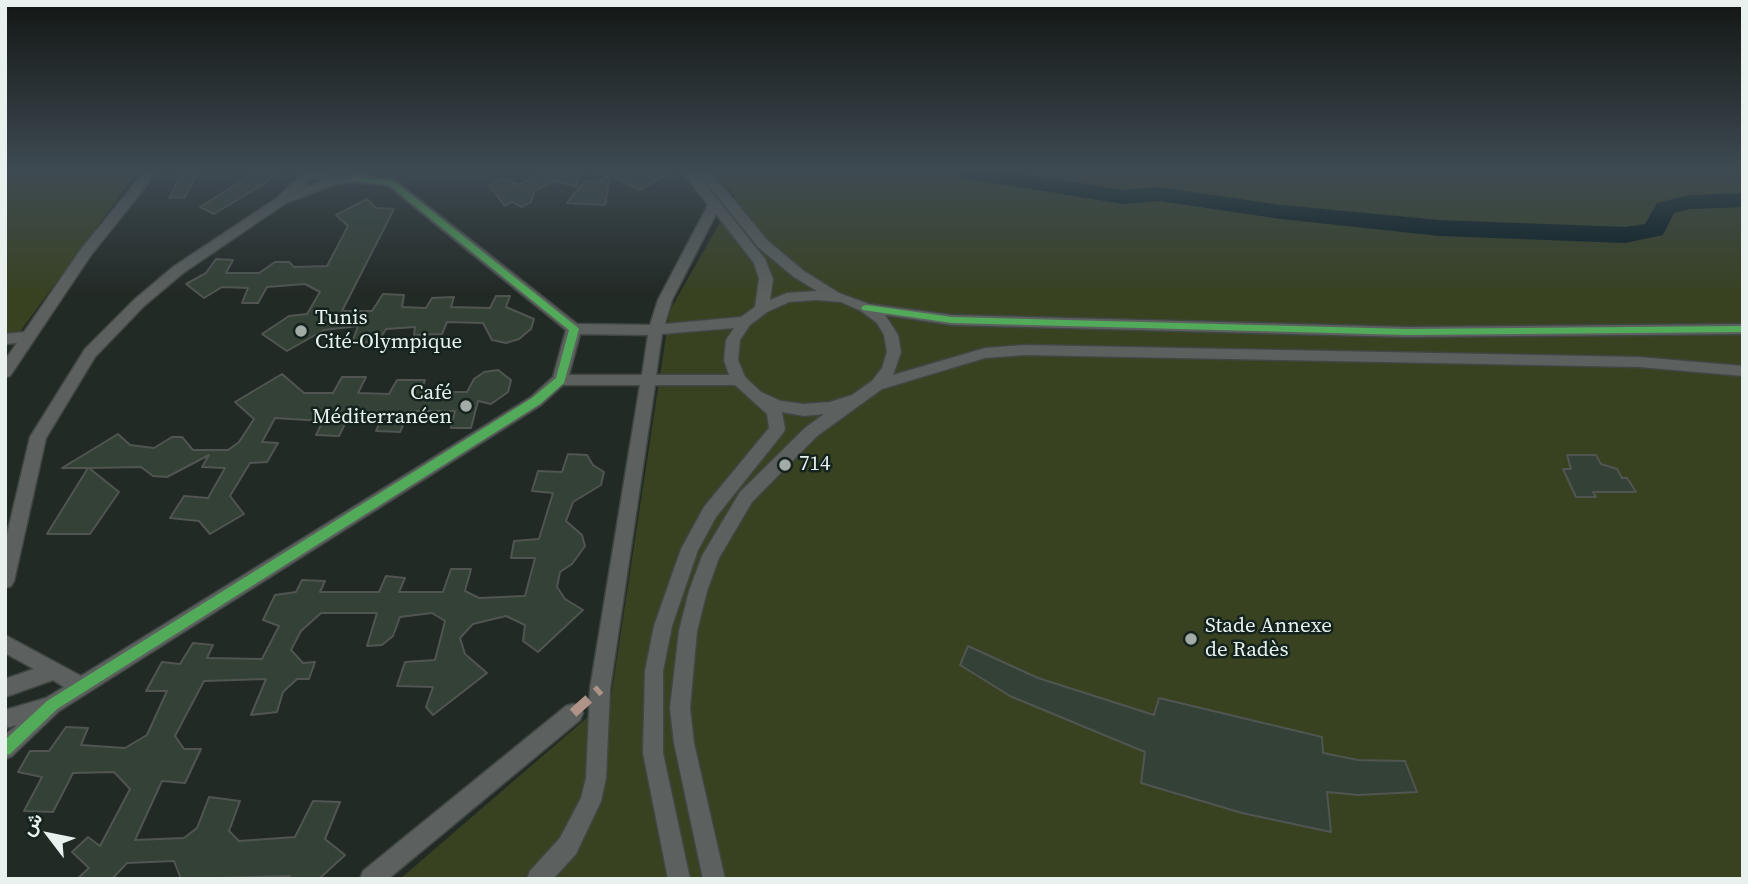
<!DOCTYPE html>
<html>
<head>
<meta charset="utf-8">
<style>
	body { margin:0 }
	#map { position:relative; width:1748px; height:884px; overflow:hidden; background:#222a26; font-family:"Source Serif 4",Vazirmatn,serif }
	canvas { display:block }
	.frame { position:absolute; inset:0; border:7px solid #e8f1ed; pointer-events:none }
	.north { position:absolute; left:14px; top:800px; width:70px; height:70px; -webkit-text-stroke:5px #15231e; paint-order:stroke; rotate:302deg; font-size:19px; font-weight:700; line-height:28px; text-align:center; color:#e8f1ed }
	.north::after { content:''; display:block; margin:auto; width:24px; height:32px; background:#e8f1ed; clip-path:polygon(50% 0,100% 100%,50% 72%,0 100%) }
</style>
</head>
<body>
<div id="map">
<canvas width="1748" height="884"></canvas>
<div class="frame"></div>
<div class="north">ش</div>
</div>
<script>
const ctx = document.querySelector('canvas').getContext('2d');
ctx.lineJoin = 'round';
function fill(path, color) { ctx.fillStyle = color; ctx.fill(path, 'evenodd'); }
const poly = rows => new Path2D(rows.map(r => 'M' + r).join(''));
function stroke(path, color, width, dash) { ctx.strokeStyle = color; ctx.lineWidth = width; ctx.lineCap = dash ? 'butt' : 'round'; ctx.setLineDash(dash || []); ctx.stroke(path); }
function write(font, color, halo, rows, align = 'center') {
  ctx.font = font + ' "Source Serif 4",serif'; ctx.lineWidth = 5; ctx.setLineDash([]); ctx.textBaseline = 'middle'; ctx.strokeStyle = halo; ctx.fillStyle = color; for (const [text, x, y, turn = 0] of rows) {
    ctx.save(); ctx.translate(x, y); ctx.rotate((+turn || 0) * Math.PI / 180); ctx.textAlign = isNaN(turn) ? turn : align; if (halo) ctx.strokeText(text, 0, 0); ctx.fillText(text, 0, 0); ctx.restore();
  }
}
fill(poly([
	[5,171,138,171,19,333,5,335],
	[712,171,1743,171,1743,879,400,879,611,697,670,310,735,196]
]), '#384221');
fill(poly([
	[952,171,1008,171,1123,190,1159,187,1281,205,1440,220,1625,227,1645,224,1657,203,1690,195,1743,193,1743,207,1690,209,1674,213,1663,235,1625,243,1440,236,1281,219,1159,201,1123,204,963,178,952,171]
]), '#03171c');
const building = poly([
	[183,172,198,172,185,197,169,198,183,172],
	[256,172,279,172,264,184,214,214,200,207,256,172],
	[537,172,579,172,577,186,552,181,534,192,531,202,522,207,512,202,505,206,489,186,503,178,518,185,537,176,537,172],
	[599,172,670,172,640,190,610,176,605,205,567,203,586,180,596,183,609,176,599,172],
	[367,199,376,208,394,209,342,311,372,311,383,294,404,295,402,307,426,308,432,298,454,297,451,307,490,308,496,296,510,296,506,307,534,319,531,329,519,339,506,343,492,340,483,323,447,322,442,334,414,335,415,327,386,329,378,342,352,343,358,326,324,330,287,351,262,334,289,316,307,314,320,292,305,284,267,287,258,303,242,303,248,288,222,287,204,298,186,284,206,273,216,259,233,260,226,273,259,273,275,262,289,262,294,267,327,266,348,226,336,215,367,199],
	[498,370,511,380,508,392,491,404,478,401,471,428,451,428,455,411,409,411,400,432,376,431,382,416,349,416,339,436,316,435,323,421,275,418,262,442,278,443,267,462,250,463,230,496,244,514,210,534,199,521,170,518,184,496,208,498,225,468,202,467,209,455,167,477,153,476,141,467,89,468,119,492,90,534,47,534,88,468,62,468,118,434,130,445,154,448,172,437,182,437,193,450,228,450,239,442,254,419,235,402,282,374,304,393,333,393,342,377,366,377,358,393,389,394,397,380,425,380,421,392,467,392,474,379,484,372,498,370],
	[568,454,587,455,593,465,604,472,601,485,573,502,566,521,582,535,585,546,572,564,560,572,557,587,565,599,583,610,538,652,523,641,525,625,506,616,473,624,460,638,465,654,487,673,433,715,426,707,433,687,397,686,405,662,435,660,445,621,432,613,400,617,393,636,382,645,367,646,377,613,321,613,301,631,291,650,303,663,315,662,309,679,297,679,283,692,277,712,251,715,266,679,204,681,175,736,184,749,201,749,185,783,162,781,135,840,184,838,197,828,209,797,240,801,229,831,239,841,295,837,313,801,340,802,325,839,345,855,319,879,288,879,290,876,181,879,174,861,127,863,112,879,77,879,89,868,72,852,88,837,100,846,130,789,114,772,73,773,53,812,24,811,42,777,18,772,30,751,49,751,66,727,88,728,81,745,125,748,147,735,167,691,146,691,162,662,180,664,193,643,213,645,207,658,262,659,279,626,263,620,275,595,296,592,302,580,325,581,320,592,379,592,386,576,405,578,399,592,443,592,451,569,471,569,465,591,479,598,525,596,535,558,511,558,514,541,539,539,553,493,532,491,538,471,562,472,568,454],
	[1567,455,1596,455,1601,464,1617,469,1622,478,1627,478,1636,492,1593,492,1596,497,1576,497,1563,469,1571,469,1567,455],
	[968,646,1038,678,1154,715,1159,698,1322,737,1323,753,1358,760,1405,761,1417,792,1358,795,1327,792,1331,832,1242,813,1141,783,1145,752,1010,696,960,665,968,646]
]);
fill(building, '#344136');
stroke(building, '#505551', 2);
const minor = poly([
	[145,171,158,171,91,255,10,376,5,377,5,360,17,343,5,344,5,334,24,332,81,249,145,171],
	[305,171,323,171,331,177,341,177,364,172,369,177,395,180,577,324,650,325,658,300,708,205,682,171,695,171,765,259,773,279,770,300,787,293,817,291,794,277,758,247,697,171,710,171,768,241,804,271,839,293,869,304,952,315,1408,327,1743,324,1743,334,1408,337,952,325,885,315,898,335,901,352,893,375,985,348,1025,345,1639,357,1743,366,1743,376,1639,367,1025,355,985,358,882,389,817,436,752,502,719,558,707,591,697,631,690,708,694,743,725,879,703,879,674,743,670,708,679,631,689,591,702,556,740,492,805,428,824,414,804,416,782,412,785,429,783,433,716,517,698,550,672,626,663,671,663,753,690,879,668,879,643,753,645,671,654,626,681,549,704,507,769,428,767,414,735,385,655,385,610,689,606,778,601,801,576,854,553,879,527,879,530,871,560,838,581,798,586,778,590,689,640,385,563,385,541,405,59,711,12,756,5,759,5,735,17,725,5,728,5,710,46,698,64,687,53,680,5,697,5,679,34,669,5,653,5,635,81,676,531,397,553,377,566,330,388,186,353,182,336,184,286,203,183,273,144,306,95,357,46,438,14,581,11,586,5,588,5,543,30,437,85,349,134,300,173,267,277,198,305,171],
	[314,176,322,181,300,190,314,176],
	[716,214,754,263,759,279,755,307,741,317,665,324,672,300,716,214],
	[816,300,841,302,861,311,877,323,884,335,887,352,882,368,872,381,852,395,830,402,804,404,781,401,761,392,745,377,738,360,740,340,750,325,767,312,789,302,816,300],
	[734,328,726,340,724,360,729,375,656,375,662,334,734,328],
	[580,334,648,335,642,375,569,375,580,334],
	[573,704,580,706,583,713,580,720,388,879,360,879,363,871,566,706,573,704]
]);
stroke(minor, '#404743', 3);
fill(minor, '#5c615f');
stroke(poly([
	[573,713,600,689]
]), '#af9288', 10, [21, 10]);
fill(poly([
	[353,177,394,181,577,327,579,329,564,383,540,404,57,709,10,754,5,755,5,740,47,701,532,398,556,378,569,330,389,185,356,181,352,179,353,177],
	[866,305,952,317,1408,329,1743,326,1743,332,1408,335,952,323,863,310,861,308,863,306,866,305]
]), '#51ab58');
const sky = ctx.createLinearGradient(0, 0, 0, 295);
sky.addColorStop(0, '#131715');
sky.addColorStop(0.58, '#3e4a52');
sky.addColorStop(1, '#3e4a5200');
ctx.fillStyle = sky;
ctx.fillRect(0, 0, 1748, 295);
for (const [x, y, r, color] of [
	[301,331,7,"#a3aba7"],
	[466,406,7,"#a3aba7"],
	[785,465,7,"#a3aba7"],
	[1191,639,7,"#a3aba7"]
]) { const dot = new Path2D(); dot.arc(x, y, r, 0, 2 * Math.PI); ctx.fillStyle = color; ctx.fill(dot); stroke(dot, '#15231e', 2.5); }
write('21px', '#e8f1ed', '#15231e', [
	["Tunis",315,319],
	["Cité-Olympique",315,343],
	["Café",452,394,"right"],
	["Méditerranéen",452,418,"right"],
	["714",799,465],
	["Stade Annexe",1205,627],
	["de Radès",1205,651]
], 'left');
</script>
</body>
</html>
